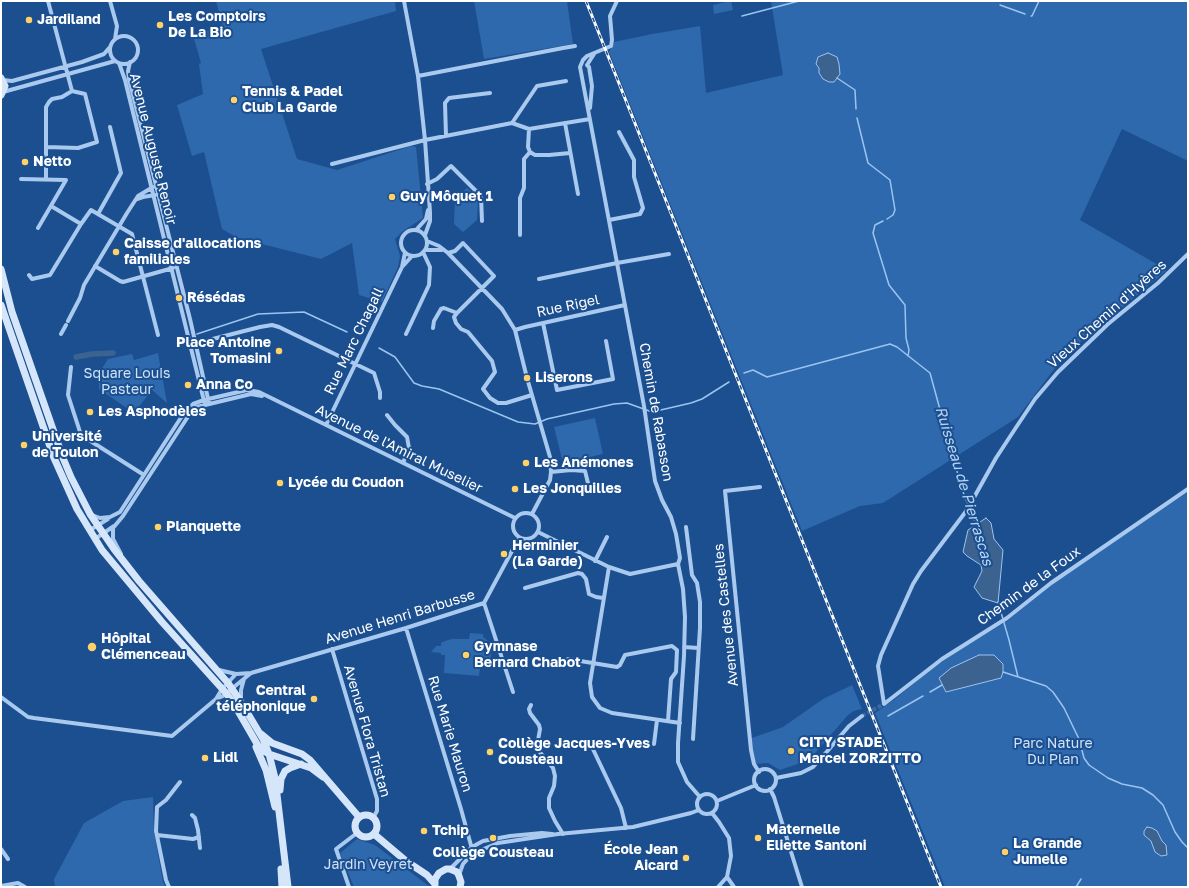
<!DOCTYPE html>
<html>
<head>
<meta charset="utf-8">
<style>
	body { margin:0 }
	#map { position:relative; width:1189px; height:888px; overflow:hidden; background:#1b4f8f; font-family:"Golos Text",sans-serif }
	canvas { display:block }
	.frame { position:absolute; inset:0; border:2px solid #fff; pointer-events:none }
</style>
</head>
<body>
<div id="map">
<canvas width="1189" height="888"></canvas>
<div class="frame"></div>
</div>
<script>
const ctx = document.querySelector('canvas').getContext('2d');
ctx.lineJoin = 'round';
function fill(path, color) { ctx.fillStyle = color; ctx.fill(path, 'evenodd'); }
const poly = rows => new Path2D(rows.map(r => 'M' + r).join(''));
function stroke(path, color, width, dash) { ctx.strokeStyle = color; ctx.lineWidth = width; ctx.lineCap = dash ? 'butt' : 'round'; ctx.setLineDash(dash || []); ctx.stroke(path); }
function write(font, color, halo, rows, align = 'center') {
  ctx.font = font + ' "Golos Text",sans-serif'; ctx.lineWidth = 4; ctx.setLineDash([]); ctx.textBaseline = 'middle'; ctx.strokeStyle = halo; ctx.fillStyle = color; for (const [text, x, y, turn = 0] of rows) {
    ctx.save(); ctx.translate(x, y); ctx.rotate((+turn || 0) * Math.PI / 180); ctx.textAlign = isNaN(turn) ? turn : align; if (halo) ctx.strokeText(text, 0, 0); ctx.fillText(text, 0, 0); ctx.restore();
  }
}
fill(poly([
	[216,1,395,1,396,11,261,49,297,159,337,170,411,146,416,147,423,218,403,231,395,239,400,256,398,267,382,302,359,295,352,243,321,259,238,238,222,229,204,152,192,156,177,105,203,94,199,64,201,63,193,35,207,31,222,24],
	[474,1,567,1,573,44,484,59],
	[731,1,733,10,714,14,713,5],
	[771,1,1188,1,1188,161,1122,129,1080,220,1167,270,1064,356,1018,417,883,503,860,506,802,531,609,52,614,42,652,34,700,26,706,93,783,75],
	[467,188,478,199,477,220,463,232,454,224,455,199],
	[158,353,167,403,152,390,134,413,99,389,99,373,108,359,132,354,134,360],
	[595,418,603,454,563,463,554,427],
	[1188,492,1188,887,945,887,875,713,895,699,927,672,961,649,1007,621,1052,584,1141,523],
	[470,633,483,634,483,637,487,640,489,645,492,645,490,668,480,667,479,676,444,673,445,655,441,655,441,653,431,652,436,646,441,646,441,643,445,641,452,639,469,639],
	[852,685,862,709,854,711,848,715,809,760,780,770,768,763,754,764,749,739,783,727,823,699],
	[153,797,154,832,163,882,166,887,55,887,54,879,84,823,123,801],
	[357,839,375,845,430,887,354,887,340,853]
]), '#2e69ad');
const water = poly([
	[828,53,837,57,839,64,840,74,834,82,829,82,823,79,819,73,819,68,816,64,818,57,828,53],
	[986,518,991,523,994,539,1003,550,998,603,982,598,974,587,982,571,981,565,967,556,963,552,968,530,986,518],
	[979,655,994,655,1003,664,1003,672,1001,678,946,692,939,678,951,668,979,655],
	[1147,827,1152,828,1157,831,1162,841,1166,845,1167,855,1161,856,1155,852,1151,841,1144,835,1144,831,1147,827]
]);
fill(water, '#3c6290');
stroke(water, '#9cc4f0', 1);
stroke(poly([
	[1000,5,1025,14],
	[742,16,799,1],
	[1031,16,1032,16,1039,1],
	[837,78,855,90,856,109],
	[857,118,868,163,890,180,895,210,893,215,887,219],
	[883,221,875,225,873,233,889,285,905,305,906,338,909,350,908,356],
	[197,334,258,314,304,312,347,332],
	[379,348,395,357,414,383,422,386,439,389,518,422,535,424,547,419,614,404,627,403,652,412,691,403,702,399,729,382],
	[744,373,753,370,767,377,890,344,897,347,930,373,956,468,965,498,968,504],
	[970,508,976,525],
	[998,602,1009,640,1018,677],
	[1003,672,1046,686,1053,692,1064,708,1079,739,1084,758,1089,765,1108,778,1122,784,1142,788,1153,795,1163,805,1175,832,1182,842,1188,848],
	[930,692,942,685],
	[888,716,923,696],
	[1076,887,1081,879]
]), '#9cc4f0', 1.5);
stroke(poly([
	[76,357,92,354,113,353]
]), '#3c6290', 5.5);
stroke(poly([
	[862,716,884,704]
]), '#3d69a0', 4, [4, 2]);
stroke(poly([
	[48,1,72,91],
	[110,1,117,26,115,39],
	[404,1,418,76,425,140,430,212,430,221,425,235],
	[617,1,610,16,612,40,611,46,587,56,583,60,580,67,644,406,655,481,662,500,671,517,676,534,680,558,678,564,683,589,685,617,684,656,678,743,678,762,687,782,700,797],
	'110 50a14 14 0 1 1 28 0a14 14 0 1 1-28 0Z',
	[130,62,128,71,129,79,190,319,209,403],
	[119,63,125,80,205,405],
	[418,76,563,48,575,46],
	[3,80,12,81,82,62,104,54,110,47],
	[3,92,115,61],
	[590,108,592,86,589,67,587,65,594,54],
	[512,123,537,86,566,81],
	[565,123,578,194],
	[529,129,528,147,530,152],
	[446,136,445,103,449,98,490,93],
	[530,152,535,155,549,155,570,153],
	[332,164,425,140,512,123,529,129,590,119],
	[21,179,66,180,38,228],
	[46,179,46,107,49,102,52,99,62,97,72,91,85,94,97,142,78,148,47,147],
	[427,184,437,179,451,166,481,196,482,221],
	[137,199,143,197,155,195],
	[51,206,81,224],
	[98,214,121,173,110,127],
	[609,220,640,214,643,208,634,177,634,160,619,132],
	'401 243a13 13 0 1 1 26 0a13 13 0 1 1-26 0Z',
	[416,230,426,219,428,210],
	[520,235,520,198,524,188,524,159,530,152],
	[427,241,439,246,448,253,502,309,515,330,527,378,550,457,551,472,550,480,532,514],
	[425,250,442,250],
	[448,253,455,251,463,243,494,276,457,313,454,317,456,323,461,329,468,332,492,361,495,372,483,389,490,398,498,403,506,403,532,395],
	[1188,254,1158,283,1108,324,1058,372,1035,399,1015,429,996,458,967,510,921,571,913,584,881,655,878,666,884,704,942,659,1007,618,1051,583,1188,489],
	[95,266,120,281,123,282,173,268],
	[403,266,412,256],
	[29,275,32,279,50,275,81,224,91,210,132,234,158,335],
	[539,279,617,263,669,254],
	[68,321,80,298,84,285,127,213,138,196,153,187],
	[543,323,557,390,613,379,606,341],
	[433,328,434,321,441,309,444,308,457,313],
	[515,330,525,327,625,305],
	[61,334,66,325],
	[406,334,429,285,430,267,423,252],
	[193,344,260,327,272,325,279,327,374,373,380,392,380,398],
	[71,367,68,395,81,435,144,475],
	[387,415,395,425,407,437,409,448,403,463],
	[326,425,402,267,405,253],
	[551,472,571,470,585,471,588,483],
	'513 526a13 13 0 1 1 26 0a13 13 0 1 1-26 0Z',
	[92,515,100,518,110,517,120,512,182,416,193,404,204,400,247,390,259,392,515,518],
	[686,527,692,575,697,583,700,602,700,628,693,739],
	[90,530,108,519],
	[538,532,609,567,630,574,678,564],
	[95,539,114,526],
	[121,554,113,539,113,528,123,516,191,412,194,408,201,406,251,394,262,396],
	[595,561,607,537],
	[609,567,590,683,592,697,600,708,612,713,680,723],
	[525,588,578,573,582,574,586,579,589,594,596,597,603,598],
	[484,603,513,692],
	[406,628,461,809,472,849,468,854],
	[684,647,698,648],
	[332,649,377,799,377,811,373,818],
	[563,663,568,659,617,667,620,665,625,655,672,646,677,650,676,672,671,679,668,721],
	[219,670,236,674,251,673,406,628,484,603,519,538],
	[1,697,28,717,34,718,172,736,216,699,223,696,251,673],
	[216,699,222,689,236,674],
	[241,702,241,690,244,679],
	[531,705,529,709,530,713,539,725,540,729,537,746,538,750,553,768,555,776,554,786,549,798,549,808,555,821,563,834],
	[654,744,657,720],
	[591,745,621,808,626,828],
	'754 780a11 11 0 1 1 22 0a11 11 0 1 1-22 0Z',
	[759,772,754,764,751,750,725,491,760,487],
	[776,778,801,773,813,767,824,755,849,726,862,716],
	[770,789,774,797,802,887],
	'697 804a10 10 0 1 1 20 0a10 10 0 1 1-20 0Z',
	[717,801,756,785],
	[712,813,719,822,729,838,731,856,727,877,718,887],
	[192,815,195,818,198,830,200,848],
	[157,835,193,839,199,837],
	[1,849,8,859],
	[450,869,472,847,483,841,510,836,542,833,552,834],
	[459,875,463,864,472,854,498,843,558,834,633,827,691,813,699,810],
	[727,877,734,887],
	[1,886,18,883,25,887],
	[169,887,166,880,156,831,157,807,166,800,180,782],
	[349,887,336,849,357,833]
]), '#a9c9ee', 4);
stroke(poly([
	[1,78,5,86,1,95],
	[1,269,12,312,63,458,71,477,90,514,114,549,139,581,228,683,241,702,263,739,269,754,275,778,288,887],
	[1,305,54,458,77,509,102,550,162,622,226,693,234,704,260,749,269,754,311,768,323,777],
	[261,734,272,743,302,754,310,760,359,817],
	[256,747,266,770,275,807],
	[280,790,281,779,285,771,290,768,301,764],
	'355 826a11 11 0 1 1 22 0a11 11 0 1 1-22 0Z',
	[374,834,406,861,427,875,434,883],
	[281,869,282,887],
	[435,885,435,879,439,873,446,869,450,869,457,872,459,876,461,882,460,887]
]), '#d6e6fa', 7);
const rail = poly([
	[586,1,941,887]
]);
stroke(rail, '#fff', 3);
stroke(rail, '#1b4f8f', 1.5, [4.5]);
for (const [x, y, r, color] of [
	[29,20,4,"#ffd166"],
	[160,25,4,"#ffd166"],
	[234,100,4,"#ffd166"],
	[25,162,4,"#ffd166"],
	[392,197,4,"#ffd166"],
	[116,252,4,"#ffd166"],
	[179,298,4,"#ffd166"],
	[279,351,4,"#ffd166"],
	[527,378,4,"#ffd166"],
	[188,385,4,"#ffd166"],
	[90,412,4,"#ffd166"],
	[24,445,4,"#ffd166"],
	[526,463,4,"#ffd166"],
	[280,483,4,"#ffd166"],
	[515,489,4,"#ffd166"],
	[158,527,4,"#ffd166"],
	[504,554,4,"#ffd166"],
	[92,647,5,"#ffd166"],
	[466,655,4,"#ffd166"],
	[314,699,4,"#ffd166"],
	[791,751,4,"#ffd166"],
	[490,752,4,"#ffd166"],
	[205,758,4,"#ffd166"],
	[424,831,4,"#ffd166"],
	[493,838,4,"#ffd166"],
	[758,838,4,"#ffd166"],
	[1005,852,4,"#ffd166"],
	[686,858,4,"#ffd166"]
]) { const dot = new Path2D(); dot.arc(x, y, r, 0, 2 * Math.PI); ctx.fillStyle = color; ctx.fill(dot); stroke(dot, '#1b4f8f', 1.5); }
write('bold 14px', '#fff', '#1b4f8f', [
	["Les Comptoirs",168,17],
	["De La Bio",168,33],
	["Jardiland",37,20],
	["Tennis & Padel",242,92],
	["Club La Garde",242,108],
	["Netto",33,162],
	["Guy Môquet 1",400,197],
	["Caisse d'allocations",124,244],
	["familiales",124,260],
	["Résédas",187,298],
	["Place Antoine",271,343,"right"],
	["Tomasini",271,359,"right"],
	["Liserons",535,378],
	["Anna Co",196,385],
	["Les Asphodèles",98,412],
	["Université",32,437],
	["de Toulon",32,453],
	["Les Anémones",534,463],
	["Lycée du Coudon",288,483],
	["Les Jonquilles",523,489],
	["Planquette",166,527],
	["Herminier",512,546],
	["(La Garde)",512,562],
	["Hôpital",101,639],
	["Clémenceau",101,655],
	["Gymnase",474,647],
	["Bernard Chabot",474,663],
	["Central",306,691,"right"],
	["téléphonique",306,707,"right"],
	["CITY STADE",799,743],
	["Marcel ZORZITTO",799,759],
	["Collège Jacques-Yves",498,744],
	["Cousteau",498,760],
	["Lidl",213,758],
	["Maternelle",766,830],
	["Eliette Santoni",766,846],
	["Tchip",432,831],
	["La Grande",1013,844],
	["Jumelle",1013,860],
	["École Jean",678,850,"right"],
	["Aicard",678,866,"right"],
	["Collège Cousteau",493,853,"center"]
], 'left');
write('14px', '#fff', '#1b4f8f', [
	["Avenue Auguste Renoir",153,149,76],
	["Rue Rigel",568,306,-12],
	["Vieux Chemin d'Hyères",1107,314,-42],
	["Rue Marc Chagall",354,341,-64],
	["Chemin de Rabasson",656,412,80],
	["Avenue de l'Amiral Muselier",399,449,26],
	["Chemin de la Foux",1029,586,-36],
	["Avenue des Castelles",726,615,-96],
	["Avenue Henri Barbusse",400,617,-17],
	["Avenue Flora Tristan",367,731,74],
	["Rue Marie Mauron",450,734,73]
]);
write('14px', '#cfe3fa', '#1b4f8f', [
	["Square Louis",127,374],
	["Pasteur",127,390],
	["Parc Nature",1053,744],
	["Du Plan",1053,760],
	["Jardin Veyret",368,865]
]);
write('italic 15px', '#b5d3f5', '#1b4f8f', [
	["Ruisseau de Pierrascas",964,486,73]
]);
</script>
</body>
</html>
